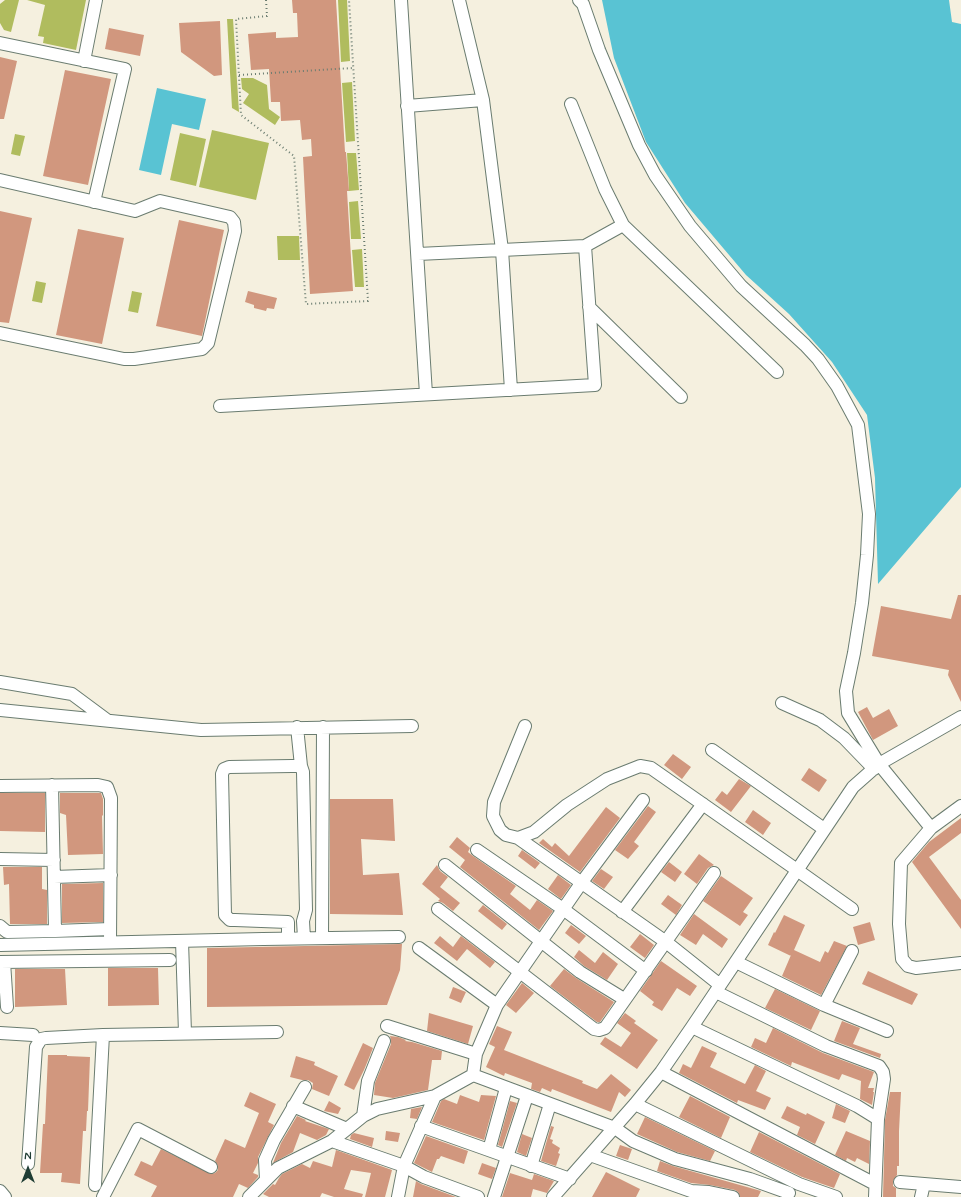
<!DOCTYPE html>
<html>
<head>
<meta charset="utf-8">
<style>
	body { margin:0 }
	#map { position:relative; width:961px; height:1197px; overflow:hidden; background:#f5f0df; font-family:Mynerve,sans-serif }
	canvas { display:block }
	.north { position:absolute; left:8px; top:1149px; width:40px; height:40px; -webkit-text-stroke:3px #fff; paint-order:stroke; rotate:0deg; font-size:11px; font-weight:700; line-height:16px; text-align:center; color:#1f3d34 }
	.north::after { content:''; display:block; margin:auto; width:14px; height:18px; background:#1f3d34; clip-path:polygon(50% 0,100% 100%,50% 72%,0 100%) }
</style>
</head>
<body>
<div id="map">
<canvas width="961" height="1197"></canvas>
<div class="north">N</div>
</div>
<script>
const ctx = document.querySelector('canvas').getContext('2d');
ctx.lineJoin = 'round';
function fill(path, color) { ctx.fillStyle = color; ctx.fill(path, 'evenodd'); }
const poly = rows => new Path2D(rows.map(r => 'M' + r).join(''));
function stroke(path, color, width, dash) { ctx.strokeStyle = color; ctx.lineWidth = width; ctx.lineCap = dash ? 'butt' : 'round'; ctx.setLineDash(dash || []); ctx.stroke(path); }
fill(poly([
	[5,0,19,0,11,32,4,30,0,23,0,4],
	[27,0,86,0,76,50,43,43,44,37,38,36,45,5],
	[338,0,347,0,350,61,341,62],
	[227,19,233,19,239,112,232,108],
	[241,78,253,78,267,85,269,109,280,117,275,125,243,103,249,94,242,89],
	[352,82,355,141,346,142,342,83],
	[212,130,269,143,256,200,199,187],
	[180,133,206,139,196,186,170,180],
	[15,134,25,136,20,156,11,154],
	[347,153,356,153,359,190,349,191],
	[358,201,361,239,351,239,349,202],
	[277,236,299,236,300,260,278,260],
	[362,249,364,287,355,287,352,250],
	[36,281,46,283,42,303,32,301],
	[132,291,142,293,138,313,128,311]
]), '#b0bc5e');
fill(poly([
	[602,0,949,0,952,22,961,24,961,487,878,584,875,478,867,415,832,362,789,314,746,275,685,203,646,142,614,58],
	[157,88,206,99,199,130,172,124,161,175,139,170]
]), '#59c3d3');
fill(poly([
	[292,0,336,0,345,152,346,152,349,191,347,191,353,291,310,294,303,157,312,156,311,139,302,140,300,120,281,121,280,102,271,102,269,69,251,70,248,34,276,32,276,38,298,37,297,13,293,13],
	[220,21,222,75,214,76,181,52,179,23],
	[109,28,144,35,140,56,105,49],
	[0,57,17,61,4,119,0,119],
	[65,70,111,79,88,185,43,176],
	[0,211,32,218,9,323,0,322],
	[179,220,224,230,202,336,156,326],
	[78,229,124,238,102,344,56,335],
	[248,291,277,298,274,309,267,308,266,311,254,308,254,305,245,302],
	[958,595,961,595,961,702,948,675,949,670,872,656,881,606,951,619],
	[867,707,873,718,889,709,898,726,873,740,858,712],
	[673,754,691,767,682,779,664,765],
	[809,768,827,780,819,792,801,780],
	[739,779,751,786,731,812,715,800,722,791,727,795],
	[0,793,45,793,45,832,0,831],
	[60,793,101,793,103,799,103,815,102,816,103,854,68,855,66,815,60,813],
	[330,799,393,799,395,841,361,839,363,875,399,873,403,915,330,914],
	[648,806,656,812,634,842,639,846,628,859,615,850],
	[606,807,620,818,580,872,539,843,543,839,552,847,555,843,569,856],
	[753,810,771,823,763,835,745,822],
	[961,818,961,833,929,857,961,900,961,929,912,862,929,842],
	[457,837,470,848,468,852,473,856,516,886,510,894,530,910,537,900,553,911,539,930,460,867,465,860,449,847],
	[522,850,540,863,535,869,518,856],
	[699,854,714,865,708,868,697,884,684,874],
	[669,862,682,872,675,882,661,872],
	[437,865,440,871,448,877,440,887,460,903,453,911,443,903,438,901,440,899,422,884],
	[3,867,42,867,42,889,47,890,47,924,10,924,9,884,4,885],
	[601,869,613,877,604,889,592,881],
	[558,875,571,885,561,899,548,889],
	[721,876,753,898,743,912,748,915,740,926,703,901],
	[103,883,103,922,62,923,62,884],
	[668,895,682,905,676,915,661,904],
	[483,905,507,924,502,930,478,911],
	[694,914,728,939,722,948,703,934,696,945,680,935],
	[784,915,805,925,794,950,820,962,825,951,828,953,834,941,847,946,821,995,782,976,791,955,791,956,768,945,774,932,775,933],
	[870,922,875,940,858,945,853,927],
	[571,925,586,936,579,944,565,933],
	[640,934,654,945,645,958,630,947],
	[440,936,453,947,461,936,495,962,490,968,467,949,457,961,434,943],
	[402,944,400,970,387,1005,207,1007,207,948],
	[579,950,595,963,603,952,618,964,607,980,584,966,574,957],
	[661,961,697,986,690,996,677,988,662,1011,652,1005,654,1002,640,991],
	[108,968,158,968,159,1005,108,1006],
	[15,969,65,969,67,1005,15,1007],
	[564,969,576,978,614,1002,600,1022,597,1022,550,986],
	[868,971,918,994,912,1005,862,984],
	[522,983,534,993,516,1013,506,1005],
	[453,987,466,992,461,1003,449,998],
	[775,989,820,1011,811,1030,765,1008],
	[429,1013,473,1026,468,1044,427,1031],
	[625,1013,636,1021,634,1023,658,1040,637,1069,600,1044,605,1037,621,1047,631,1033,617,1023],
	[842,1021,860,1028,853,1044,881,1054,880,1058,834,1041],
	[497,1026,512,1032,504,1050,583,1081,582,1083,597,1089,611,1074,631,1090,625,1097,619,1092,611,1112,552,1089,551,1092,542,1088,540,1092,531,1089,532,1083,505,1073,504,1076,486,1067,495,1047,489,1044],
	[773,1028,823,1053,874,1072,868,1088,874,1088,873,1092,874,1092,872,1105,860,1099,861,1081,842,1074,839,1080,792,1062,791,1066,751,1047,755,1038,766,1043],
	[390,1036,398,1037,406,1040,405,1041,412,1042,442,1051,441,1060,432,1060,428,1090,393,1098,374,1095,375,1083,391,1044,391,1040],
	[363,1043,373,1048,364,1070,354,1090,344,1085],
	[702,1046,717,1053,710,1067,745,1084,755,1065,766,1071,756,1091,771,1098,765,1110,738,1100,737,1103,679,1073,683,1064,691,1068],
	[48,1055,67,1055,67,1056,90,1057,88,1111,87,1111,86,1131,83,1131,80,1184,61,1182,62,1173,40,1173,43,1124,45,1124],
	[296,1056,315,1062,314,1065,338,1076,329,1096,312,1089,313,1083,308,1080,302,1080,290,1077],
	[250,1092,276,1104,268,1122,274,1125,258,1157,258,1163,253,1173,258,1175,258,1177,248,1188,239,1184,233,1197,151,1197,157,1186,134,1175,141,1161,152,1166,161,1149,211,1174,215,1173,218,1170,218,1166,215,1161,225,1139,245,1148,259,1113,244,1106],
	[890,1092,901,1092,899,1131,899,1166,897,1166,897,1175,893,1181,893,1186,896,1188,896,1197,883,1197,885,1120],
	[460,1095,479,1102,481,1095,496,1096,484,1140,432,1122,441,1101,444,1099,457,1104],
	[690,1096,730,1117,721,1138,679,1117],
	[329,1101,341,1108,338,1114,324,1111],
	[510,1101,517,1103,502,1147,498,1145],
	[836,1104,850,1111,845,1123,832,1118],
	[787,1106,806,1115,807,1113,825,1122,815,1144,797,1135,800,1127,781,1118],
	[422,1107,417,1119,410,1118,411,1109],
	[297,1116,306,1120,305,1121,329,1129,326,1135,317,1140,300,1133,293,1152,273,1163,281,1143],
	[645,1117,715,1151,710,1161,677,1152,637,1134],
	[551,1126,554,1127,550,1139,553,1140,552,1143,560,1148,558,1153,560,1154,556,1166,541,1161],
	[386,1131,400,1133,398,1142,385,1140],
	[846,1131,870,1141,869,1164,857,1158,855,1162,847,1158,846,1161,835,1155],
	[759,1132,840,1174,834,1188,802,1177,750,1152],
	[354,1133,374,1138,372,1147,350,1139,351,1135],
	[522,1134,532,1138,526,1156,517,1152],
	[426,1136,468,1151,464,1164,441,1156,439,1159,437,1159,432,1172,414,1163],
	[620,1145,632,1149,628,1160,616,1156],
	[336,1150,392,1170,385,1197,365,1197,371,1173,351,1170,344,1189,363,1194,362,1197,334,1197,322,1193,320,1197,269,1197,263,1194,273,1184,275,1185,279,1178,282,1174,302,1164,310,1168,313,1161,332,1167],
	[660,1161,673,1166,761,1191,758,1197,740,1197,738,1192,735,1190,710,1185,691,1183,657,1171],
	[482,1163,496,1168,492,1179,478,1174],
	[606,1172,640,1189,636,1197,592,1197],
	[510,1173,532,1180,534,1174,554,1181,547,1193,533,1189,531,1197,502,1197],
	[416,1181,421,1184,456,1197,413,1197]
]), '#d1977e');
const minor = poly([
	[401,0,426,394],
	[459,0,483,100,502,250,511,390],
	[579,0,583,4,599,50,639,145,655,175,690,226,741,286,805,345,818,359,837,386,858,425,869,514,867,555,862,603,854,653,846,691,848,713,879,764,931,828,901,863,899,924,902,959,908,966,916,968,961,963],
	[0,43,125,69,94,202],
	[84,61,96,0],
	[407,106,483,100],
	[0,180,135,211,160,201,230,217,234,222,235,231,208,343,202,349,134,359,124,359,0,333],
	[623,225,777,372],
	[418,254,585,246,623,225,605,189,571,104],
	[589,307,681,397],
	[220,406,595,385,585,246],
	[0,682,72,694,107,720],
	[782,703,820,720,844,738,874,769],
	[0,710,201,730,412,726],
	[525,726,494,802,493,816,500,830,506,835,518,838,534,832,567,805,607,779,640,766,651,768,797,870,852,909],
	[297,727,301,766],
	[712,750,824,829],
	[0,786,98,785,107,787,111,798,110,942],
	[931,828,961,806],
	[518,838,666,942,720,985],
	[477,850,563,909,646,971],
	[0,859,54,860],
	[445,865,580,972,624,999],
	[54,877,111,875],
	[438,909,594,1029,599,1030,605,1028,714,873],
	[622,912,703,804],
	[0,926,7,932,55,931,52,785],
	[55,931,110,929],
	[288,938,288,922,235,920,230,920,225,915,222,774,224,769,229,767,292,766,301,766,303,772,306,910,303,921,304,938],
	[322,938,323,727],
	[182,941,185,1033],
	[0,945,263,939,399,937],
	[419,948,497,1005],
	[0,962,170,960],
	[4,962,7,1007],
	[736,962,824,1005,887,1031],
	[716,992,826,1046,879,1066,883,1072,884,1079,878,1119,875,1197],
	[824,1005,852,951],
	[387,1026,476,1054],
	[692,1027,857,1106,878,1119],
	[0,1033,33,1035],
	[661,1072,875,1184],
	[473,1075,476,1054,497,1005,582,882,643,800],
	[635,1104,799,1184,836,1197],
	[293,1106,347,1129],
	[363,1116,368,1081,384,1041],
	[421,1126,570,1179],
	[332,1141,404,1166,424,1177,478,1197],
	[489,1150,506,1088],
	[590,1155,691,1191,709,1192,733,1197],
	[28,1164,36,1047,41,1039,46,1038,103,1035,277,1032],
	[531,1166,550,1104],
	[266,1180,265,1160,274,1140,305,1087],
	[900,1182,961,1187],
	[95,1185,103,1035],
	[0,1191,5,1197],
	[103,1197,138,1129,211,1167],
	[249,1197,278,1168,332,1141,363,1116,377,1109,435,1096,473,1075,615,1128,633,1141,675,1159,750,1179,789,1193],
	[398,1197,404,1166,435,1096],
	[494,1197,527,1096],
	[553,1197,635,1104,661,1072,692,1027,853,787,879,764,961,717],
	[921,1197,924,1184]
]);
stroke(minor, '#6a7c70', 14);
stroke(poly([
	[266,0,267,16,236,19,241,115,294,156,306,304,368,301,349,0],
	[239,75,353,68]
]), '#6a7c70', 2, [1, 3]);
stroke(minor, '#fff', 12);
</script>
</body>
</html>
